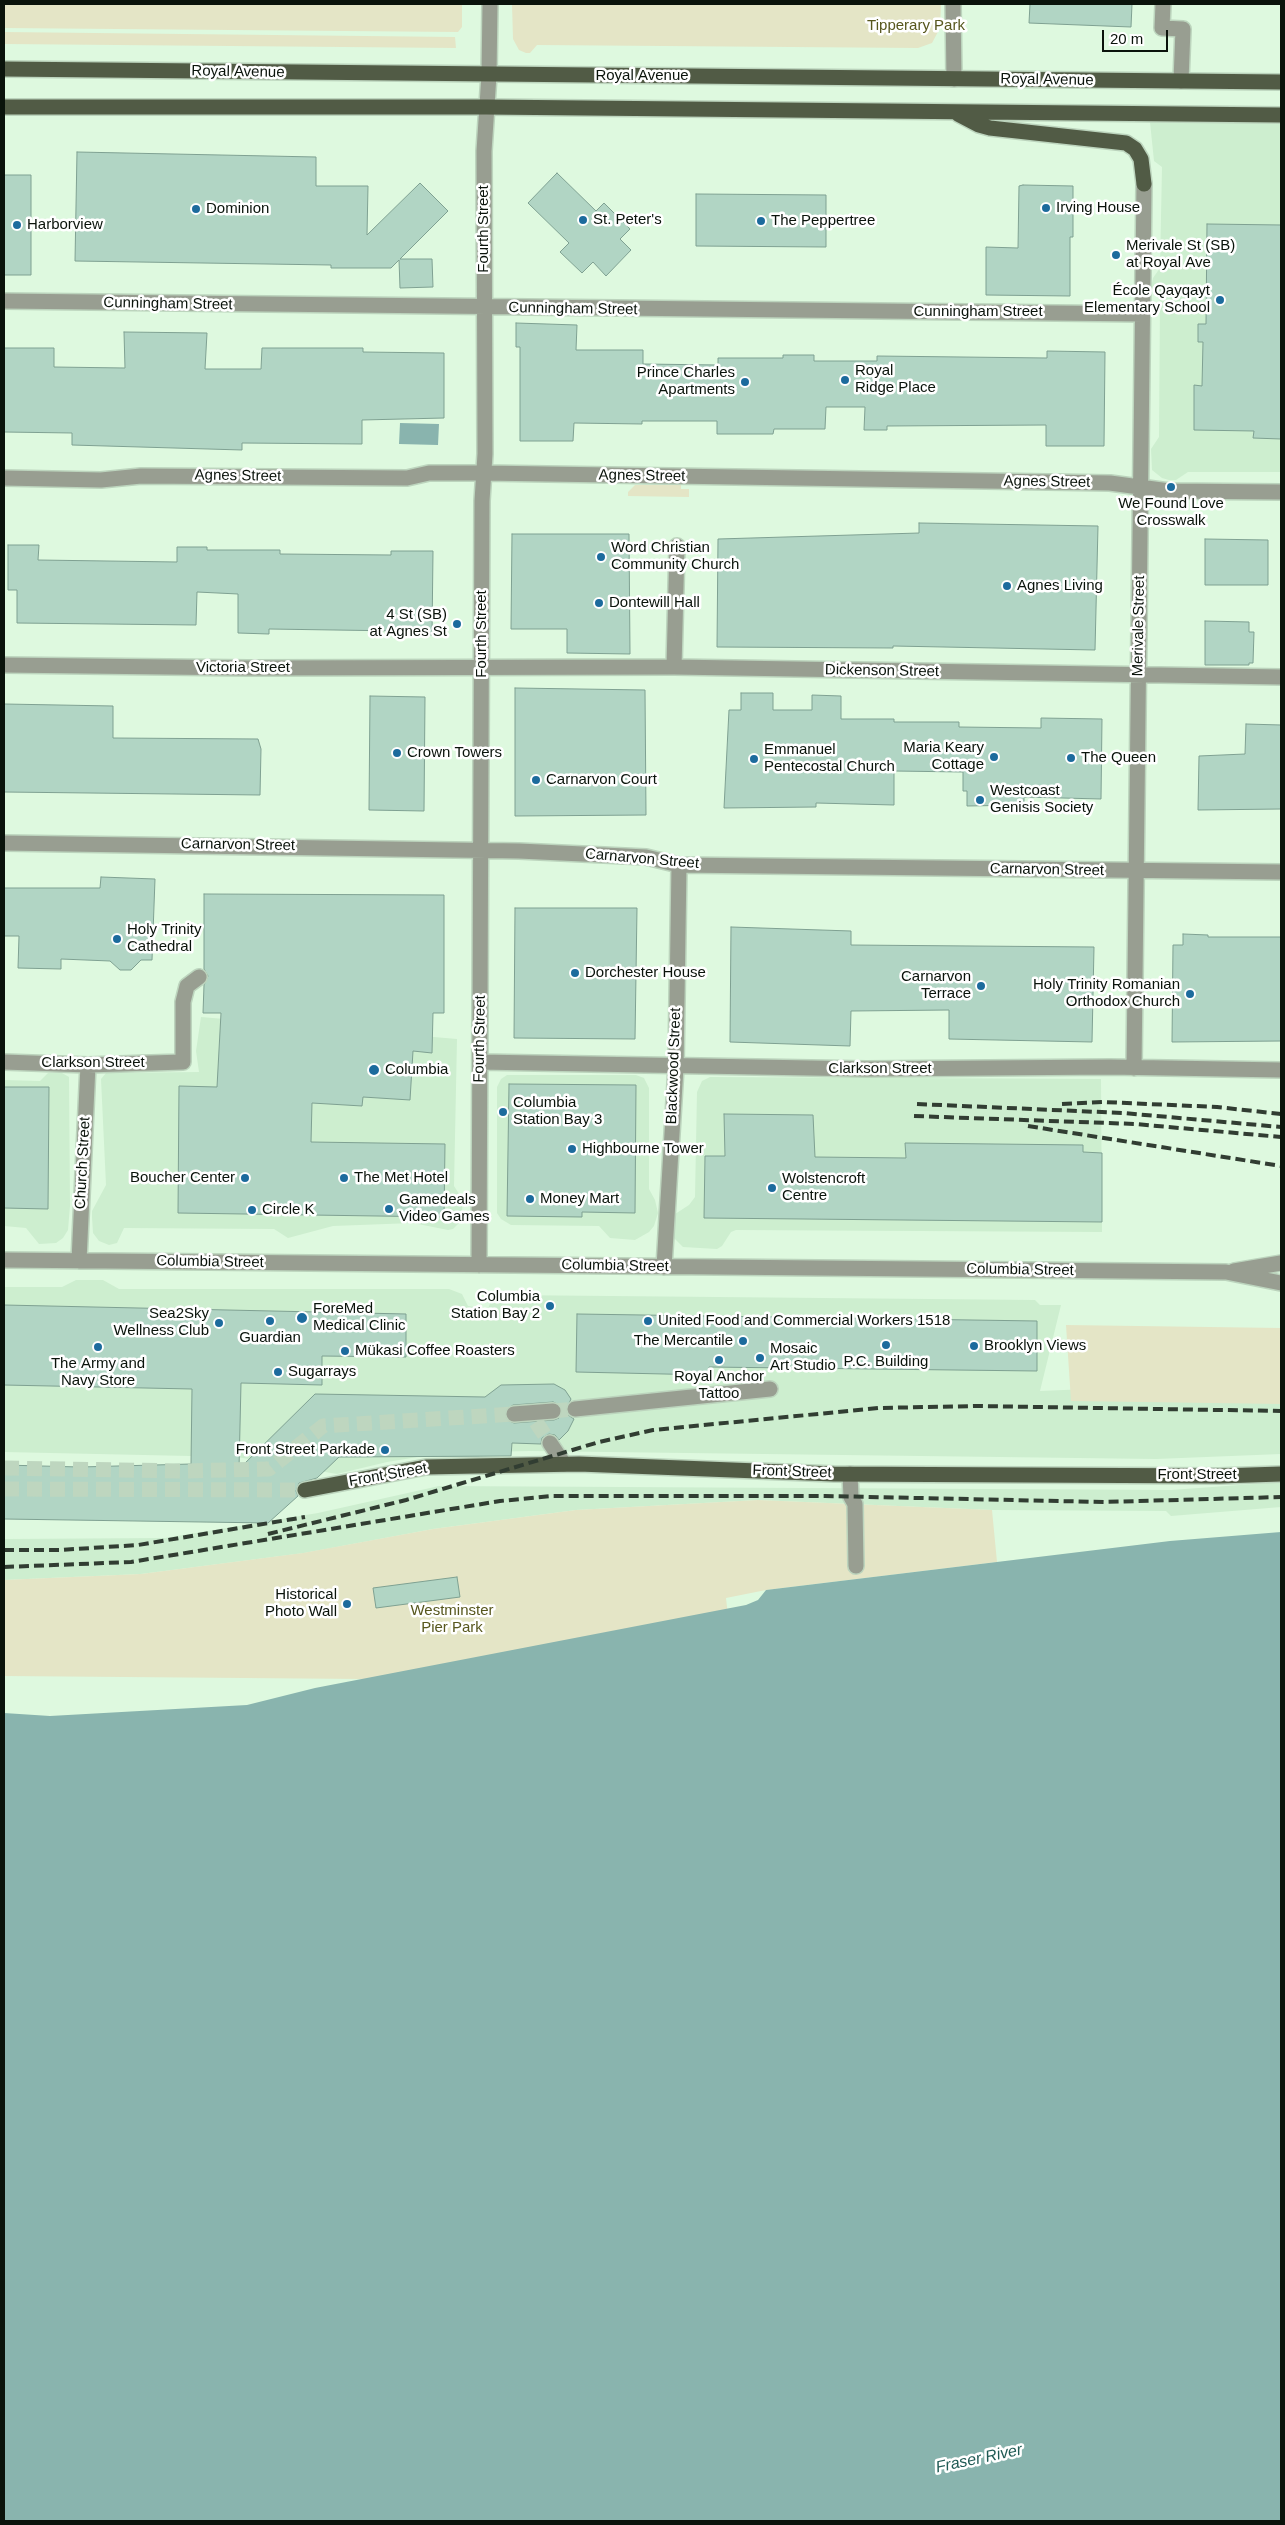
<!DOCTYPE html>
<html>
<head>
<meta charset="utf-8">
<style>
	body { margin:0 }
	#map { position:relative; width:1285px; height:2525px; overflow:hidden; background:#def9df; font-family:Helvetica,sans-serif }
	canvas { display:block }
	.frame { position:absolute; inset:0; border:5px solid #0a130b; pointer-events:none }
	.scale { position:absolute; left:1102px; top:30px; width:66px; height:22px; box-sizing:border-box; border:2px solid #0a130b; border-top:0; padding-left:6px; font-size:15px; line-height:18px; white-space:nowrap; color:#0a130b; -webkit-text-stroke:4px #fff; paint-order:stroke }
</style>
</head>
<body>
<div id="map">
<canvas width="1285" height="2525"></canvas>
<div class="frame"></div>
<div class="scale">20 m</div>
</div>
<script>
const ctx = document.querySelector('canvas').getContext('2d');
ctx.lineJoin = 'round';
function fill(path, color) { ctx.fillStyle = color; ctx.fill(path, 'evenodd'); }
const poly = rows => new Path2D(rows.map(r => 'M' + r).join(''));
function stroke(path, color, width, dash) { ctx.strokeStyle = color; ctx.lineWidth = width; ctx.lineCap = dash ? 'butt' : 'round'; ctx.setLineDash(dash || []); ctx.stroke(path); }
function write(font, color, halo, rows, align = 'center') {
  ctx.font = font + ' Helvetica,sans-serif'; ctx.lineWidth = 5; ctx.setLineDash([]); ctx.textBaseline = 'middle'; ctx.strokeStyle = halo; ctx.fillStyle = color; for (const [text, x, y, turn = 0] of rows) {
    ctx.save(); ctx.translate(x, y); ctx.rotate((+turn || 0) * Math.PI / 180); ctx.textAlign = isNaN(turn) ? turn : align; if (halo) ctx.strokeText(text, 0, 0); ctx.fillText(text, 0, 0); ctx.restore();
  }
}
fill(poly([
	[1150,122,1281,123,1281,472,1188,472,1176,480,1169,480,1162,478,1152,470,1151,449,1159,437,1160,301,1151,287,1153,278,1160,268,1162,167,1154,161],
	[201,1017,457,1039,454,1186,463,1200,461,1221,453,1229,448,1230,413,1223,333,1226,288,1238,274,1229,124,1228,117,1243,109,1245,99,1241,93,1233,92,1217,92,1211,106,1185,101,1079,106,1073,199,1072,196,1051],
	[48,1073,62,1073,69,1077,70,1206,68,1230,63,1238,56,1243,39,1244,26,1228,4,1226,4,1080,40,1081],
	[507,1075,636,1075,644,1078,649,1088,649,1189,655,1200,658,1213,654,1226,649,1232,635,1240,610,1238,599,1226,511,1225,501,1219,497,1213,497,1087,501,1079],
	[710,1077,1101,1079,1102,1232,736,1230,731,1232,722,1246,717,1249,683,1247,673,1237,672,1216,689,1205,695,1197,697,1092,702,1081],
	[76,1280,103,1280,119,1289,449,1289,462,1294,468,1306,488,1309,491,1301,504,1295,1035,1300,1040,1305,1061,1305,1040,1391,1281,1381,1281,1454,1156,1459,530,1451,442,1453,387,1462,337,1474,237,1457,4,1452,4,1287,62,1287],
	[1281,1482,1281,1507,1171,1516,1166,1511,992,1510,758,1500,576,1510,433,1529,304,1553,141,1574,4,1580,4,1539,165,1538,318,1513,439,1486,1171,1490]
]), '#cdeecf');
fill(poly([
	[4,4,462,4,462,27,458,32,4,28],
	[512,4,941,4,940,28,932,43,918,48,537,45,530,53,526,53,519,50,513,39],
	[4,32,455,37,456,48,4,44],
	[635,485,681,485,681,489,689,489,689,497,628,496,628,492],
	[1066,1325,1281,1328,1281,1404,1071,1401],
	[758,1500,992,1510,997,1562,766,1590,726,1598,736,1687,364,1679,4,1676,4,1580,141,1574,303,1553,433,1529,576,1510]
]), '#e4e5c6');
fill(poly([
	[400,423,439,424,438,445,399,444],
	[1281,1532,1281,2521,4,2521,4,1713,50,1716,247,1705,315,1688,746,1605,758,1600,766,1590,1170,1541]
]), '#89b4ae');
const building = poly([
	[1030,4,1132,4,1131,27,1029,23,1030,4],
	[77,152,316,157,316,186,368,186,367,235,420,183,448,211,400,259,432,259,433,287,400,288,399,260,391,268,331,268,331,265,75,261,77,152],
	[557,173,596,211,604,203,630,229,620,239,631,250,606,276,593,262,582,273,560,252,569,243,528,203,557,173],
	[4,175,31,175,31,275,4,275,4,175],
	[1023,185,1073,186,1073,237,1070,237,1070,296,986,295,986,247,1018,248,1019,186,1023,185],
	[696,194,826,195,826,247,696,246,696,194],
	[1207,224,1281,225,1281,439,1253,438,1254,431,1194,430,1194,385,1202,386,1203,342,1198,342,1198,324,1206,324,1207,224],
	[516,323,577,325,576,350,643,350,643,364,718,365,718,358,783,358,783,355,814,355,814,361,877,361,877,356,1047,358,1047,351,1105,352,1104,446,1046,446,1046,425,887,426,887,430,864,430,865,407,826,407,825,429,774,429,773,434,717,434,717,421,642,421,642,424,574,423,573,441,520,441,520,347,516,347,516,323],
	[124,332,207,333,205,369,261,369,262,348,363,348,363,352,444,353,444,418,362,420,362,444,242,443,242,450,72,445,72,433,4,432,4,348,54,348,54,367,125,368,124,332],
	[919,523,1098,526,1095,650,893,646,893,648,717,647,718,539,919,533,919,523],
	[512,534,629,534,630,654,567,653,567,629,511,629,512,534],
	[1205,539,1268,540,1268,585,1205,585,1205,539],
	[8,545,39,545,38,560,177,562,177,547,207,547,207,550,280,550,280,554,391,555,391,551,433,551,432,635,400,635,400,631,269,629,269,634,238,633,238,594,197,592,196,625,17,623,17,590,8,590,8,545],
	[1205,621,1249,622,1249,632,1254,632,1253,663,1249,663,1249,665,1205,665,1205,621],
	[515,688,645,690,646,815,515,816,515,688],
	[741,693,773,693,773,710,812,710,812,695,841,696,841,719,894,719,894,722,959,722,959,727,1041,728,1041,718,1102,719,1101,799,1024,797,1024,805,967,806,967,791,963,791,963,772,894,771,894,805,816,803,816,807,724,808,729,710,741,710,741,693],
	[370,696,425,697,424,811,369,810,370,696],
	[4,704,113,706,113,738,258,739,261,749,260,795,4,792,4,704],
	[1246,724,1281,725,1281,809,1198,810,1199,756,1245,754,1246,724],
	[101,877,155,879,152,960,141,960,131,970,120,970,110,961,61,959,61,969,18,968,19,936,4,936,4,888,100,888,101,877],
	[204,894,444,895,444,1013,433,1013,432,1053,413,1051,410,1100,363,1097,362,1106,312,1103,311,1142,445,1144,444,1217,178,1213,179,1086,217,1087,221,1013,203,1013,204,985,208,976,204,969,204,894],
	[515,908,637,908,635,1039,514,1038,515,908],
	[731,927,851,931,851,945,1094,947,1092,1042,949,1039,949,1010,851,1011,850,1046,730,1042,731,927],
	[1183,934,1208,935,1208,937,1281,937,1281,1041,1172,1042,1173,945,1183,945,1183,934],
	[509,1084,636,1085,635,1213,582,1212,582,1217,507,1216,509,1084],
	[4,1087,49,1087,48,1209,4,1208,4,1087],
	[724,1114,813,1115,815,1157,906,1158,905,1143,1083,1145,1083,1152,1102,1153,1102,1222,704,1218,705,1156,725,1156,724,1114],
	[4,1305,406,1314,406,1357,322,1356,322,1385,241,1383,239,1469,315,1394,485,1397,501,1385,554,1384,565,1390,571,1399,566,1410,568,1415,574,1419,568,1431,559,1440,555,1435,549,1434,542,1438,541,1444,512,1443,511,1456,339,1457,317,1478,299,1483,296,1491,298,1496,268,1523,4,1519,4,1465,80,1467,191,1464,192,1389,4,1385,4,1305],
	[553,1402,560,1405,562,1411,559,1418,554,1420,514,1423,507,1420,505,1415,506,1410,513,1405,553,1402],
	[577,1314,1037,1321,1037,1371,709,1367,709,1375,576,1372,577,1314],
	[457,1577,460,1597,376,1608,373,1588,457,1577]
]);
fill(building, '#b1d5c4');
stroke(building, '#7fa192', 1);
stroke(poly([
	[553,1411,575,1409],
	[536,1422,550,1443],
	[4,1468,183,1471,269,1469,323,1426,514,1414]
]), '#bed6bf', 15, [15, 8]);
stroke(poly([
	[4,1489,305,1490]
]), '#bed6bf', 15, [15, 8]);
const minor = poly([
	[953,4,954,79],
	[1163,4,1162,28,1183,29,1181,81],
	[4,301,1143,314],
	[4,478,101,480,141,476,407,478,429,473,485,473,1110,483,1169,491,1281,492],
	[4,665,248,668,674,667,1281,677],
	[674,667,677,546],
	[4,843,519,851,646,857,679,865,1281,872],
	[4,1062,88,1065,183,1062,183,1002,187,986,199,977],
	[480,1062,866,1069,1110,1067,1281,1070],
	[1134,1068,1144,184],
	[4,1260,1226,1272,1281,1283],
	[79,1261,88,1065],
	[479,1265,482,501,485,454,484,151,489,75,490,4],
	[664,1267,676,1067,679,865],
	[1234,1271,1281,1263],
	[575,1409,770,1389],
	[514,1414,553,1411],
	[550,1443,564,1464],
	[850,1474,851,1497,855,1504,856,1566]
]);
const major = poly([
	[4,69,1281,82],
	[4,107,486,107,1281,115],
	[958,114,979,125,990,128,1126,143,1135,149,1141,159,1144,184],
	[305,1490,426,1467,579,1464,834,1474,1219,1476,1281,1474]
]);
stroke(minor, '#bcd4bd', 18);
stroke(major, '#bcd4bd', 18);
stroke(minor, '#989e91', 15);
stroke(major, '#515b45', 15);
stroke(poly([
	[917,1104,1123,1113,1281,1127],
	[1062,1104,1103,1102,1217,1107,1281,1114],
	[914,1116,1135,1124,1281,1137],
	[1028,1126,1281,1166],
	[268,1534,406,1500,599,1442,653,1430,879,1408,978,1406,1281,1411],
	[4,1550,60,1550,138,1545,305,1517],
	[4,1567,131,1562,500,1501,552,1496,825,1496,1104,1502,1281,1497]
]), '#313d32', 4, [10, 5]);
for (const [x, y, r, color] of [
	[1046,208,5,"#1c6b9d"],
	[196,209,5,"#1c6b9d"],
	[583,220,5,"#1c6b9d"],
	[761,221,5,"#1c6b9d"],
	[17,225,5,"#1c6b9d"],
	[1116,255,5,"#1c6b9d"],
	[1220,300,5,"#1c6b9d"],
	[845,380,5,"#1c6b9d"],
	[745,382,5,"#1c6b9d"],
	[1171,487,5,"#1c6b9d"],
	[601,557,5,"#1c6b9d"],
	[1007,586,5,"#1c6b9d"],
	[599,603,5,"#1c6b9d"],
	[457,624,5,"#1c6b9d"],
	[397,753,5,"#1c6b9d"],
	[994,757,5,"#1c6b9d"],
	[1071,758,5,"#1c6b9d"],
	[754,759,5,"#1c6b9d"],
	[536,780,5,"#1c6b9d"],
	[980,800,5,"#1c6b9d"],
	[117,939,5,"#1c6b9d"],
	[575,973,5,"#1c6b9d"],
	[981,986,5,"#1c6b9d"],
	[1190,994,5,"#1c6b9d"],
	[374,1070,6,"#1c6b9d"],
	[503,1112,5,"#1c6b9d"],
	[572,1149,5,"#1c6b9d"],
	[245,1178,5,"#1c6b9d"],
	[344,1178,5,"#1c6b9d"],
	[772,1188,5,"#1c6b9d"],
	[530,1199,5,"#1c6b9d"],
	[389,1209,5,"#1c6b9d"],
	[252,1210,5,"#1c6b9d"],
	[550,1306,5,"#1c6b9d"],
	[302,1318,6,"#1c6b9d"],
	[270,1321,5,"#1c6b9d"],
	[648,1321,5,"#1c6b9d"],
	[219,1323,5,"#1c6b9d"],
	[743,1341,5,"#1c6b9d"],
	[886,1345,5,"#1c6b9d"],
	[974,1346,5,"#1c6b9d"],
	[98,1347,5,"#1c6b9d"],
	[345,1351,5,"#1c6b9d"],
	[760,1358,5,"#1c6b9d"],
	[719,1360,5,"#1c6b9d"],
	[278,1372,5,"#1c6b9d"],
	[385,1450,5,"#1c6b9d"],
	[347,1604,5,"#1c6b9d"]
]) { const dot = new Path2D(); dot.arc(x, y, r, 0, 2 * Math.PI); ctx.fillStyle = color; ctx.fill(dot); stroke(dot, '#fff', 2); }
write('15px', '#57571e', '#fff', [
	["Tipperary Park",916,26],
	["Westminster",452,1611],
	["Pier Park",452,1628]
]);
write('15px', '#0a130b', '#fff', [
	["Royal Avenue",238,72,1],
	["Royal Avenue",642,76],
	["Royal Avenue",1047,80,1],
	["Fourth Street",484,229,-90],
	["Cunningham Street",168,304,1],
	["Cunningham Street",573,309,1],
	["Cunningham Street",978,312],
	["Agnes Street",238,476,1],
	["Agnes Street",642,476,1],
	["Agnes Street",1047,482,1],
	["Merivale Street",1139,626,-89],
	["Fourth Street",482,634,-90],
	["Victoria Street",243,668],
	["Dickenson Street",882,671,1],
	["Carnarvon Street",238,845,1],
	["Carnarvon Street",642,859,5],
	["Carnarvon Street",1047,870,1],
	["Fourth Street",480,1039,-89],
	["Clarkson Street",93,1063],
	["Blackwood Street",674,1066,-88],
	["Clarkson Street",880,1069],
	["Church Street",83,1163,-87],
	["Columbia Street",210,1262,1],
	["Columbia Street",615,1266,1],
	["Columbia Street",1020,1270,1],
	["Front Street",792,1472,2],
	["Front Street",388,1475,-10],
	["Front Street",1197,1475]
]);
write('15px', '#0a130b', '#fff', [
	["Irving House",1056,208],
	["Dominion",206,209],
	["St. Peter's",593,220],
	["The Peppertree",771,221],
	["Harborview",27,225],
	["Merivale St (SB)",1126,246],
	["at Royal Ave",1126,263],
	["École Qayqayt",1210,291,"right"],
	["Elementary School",1210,308,"right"],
	["Royal",855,371],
	["Ridge Place",855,388],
	["Prince Charles",735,373,"right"],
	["Apartments",735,390,"right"],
	["We Found Love",1171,504,"center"],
	["Crosswalk",1171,521,"center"],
	["Word Christian",611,548],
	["Community Church",611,565],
	["Agnes Living",1017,586],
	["Dontewill Hall",609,603],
	["4 St (SB)",447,615,"right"],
	["at Agnes St",447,632,"right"],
	["Maria Keary",984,748,"right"],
	["Cottage",984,765,"right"],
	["Emmanuel",764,750],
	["Pentecostal Church",764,767],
	["Crown Towers",407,753],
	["The Queen",1081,758],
	["Carnarvon Court",546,780],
	["Westcoast",990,791],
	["Genisis Society",990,808],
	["Holy Trinity",127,930],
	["Cathedral",127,947],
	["Dorchester House",585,973],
	["Carnarvon",971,977,"right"],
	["Terrace",971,994,"right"],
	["Holy Trinity Romanian",1180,985,"right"],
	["Orthodox Church",1180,1002,"right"],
	["Columbia",385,1070],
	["Columbia",513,1103],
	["Station Bay 3",513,1120],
	["Highbourne Tower",582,1149],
	["Boucher Center",235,1178,"right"],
	["The Met Hotel",354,1178],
	["Wolstencroft",782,1179],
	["Centre",782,1196],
	["Money Mart",540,1199],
	["Gamedeals",399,1200],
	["Video Games",399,1217],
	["Circle K",262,1210],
	["Columbia",540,1297,"right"],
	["Station Bay 2",540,1314,"right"],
	["ForeMed",313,1309],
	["Medical Clinic",313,1326],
	["Sea2Sky",209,1314,"right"],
	["Wellness Club",209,1331,"right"],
	["United Food and Commercial Workers 1518",658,1321],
	["Guardian",270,1338,"center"],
	["The Mercantile",733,1341,"right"],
	["Brooklyn Views",984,1346],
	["Mosaic",770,1349],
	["Art Studio",770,1366],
	["Mükasi Coffee Roasters",355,1351],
	["P.C. Building",886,1362,"center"],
	["The Army and",98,1364,"center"],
	["Navy Store",98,1381,"center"],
	["Sugarrays",288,1372],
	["Royal Anchor",719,1377,"center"],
	["Tattoo",719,1394,"center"],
	["Front Street Parkade",375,1450,"right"],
	["Historical",337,1595,"right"],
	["Photo Wall",337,1612,"right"]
], 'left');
write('italic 16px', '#1f5a54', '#fff', [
	["Fraser River",979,2459,-12]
]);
</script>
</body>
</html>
